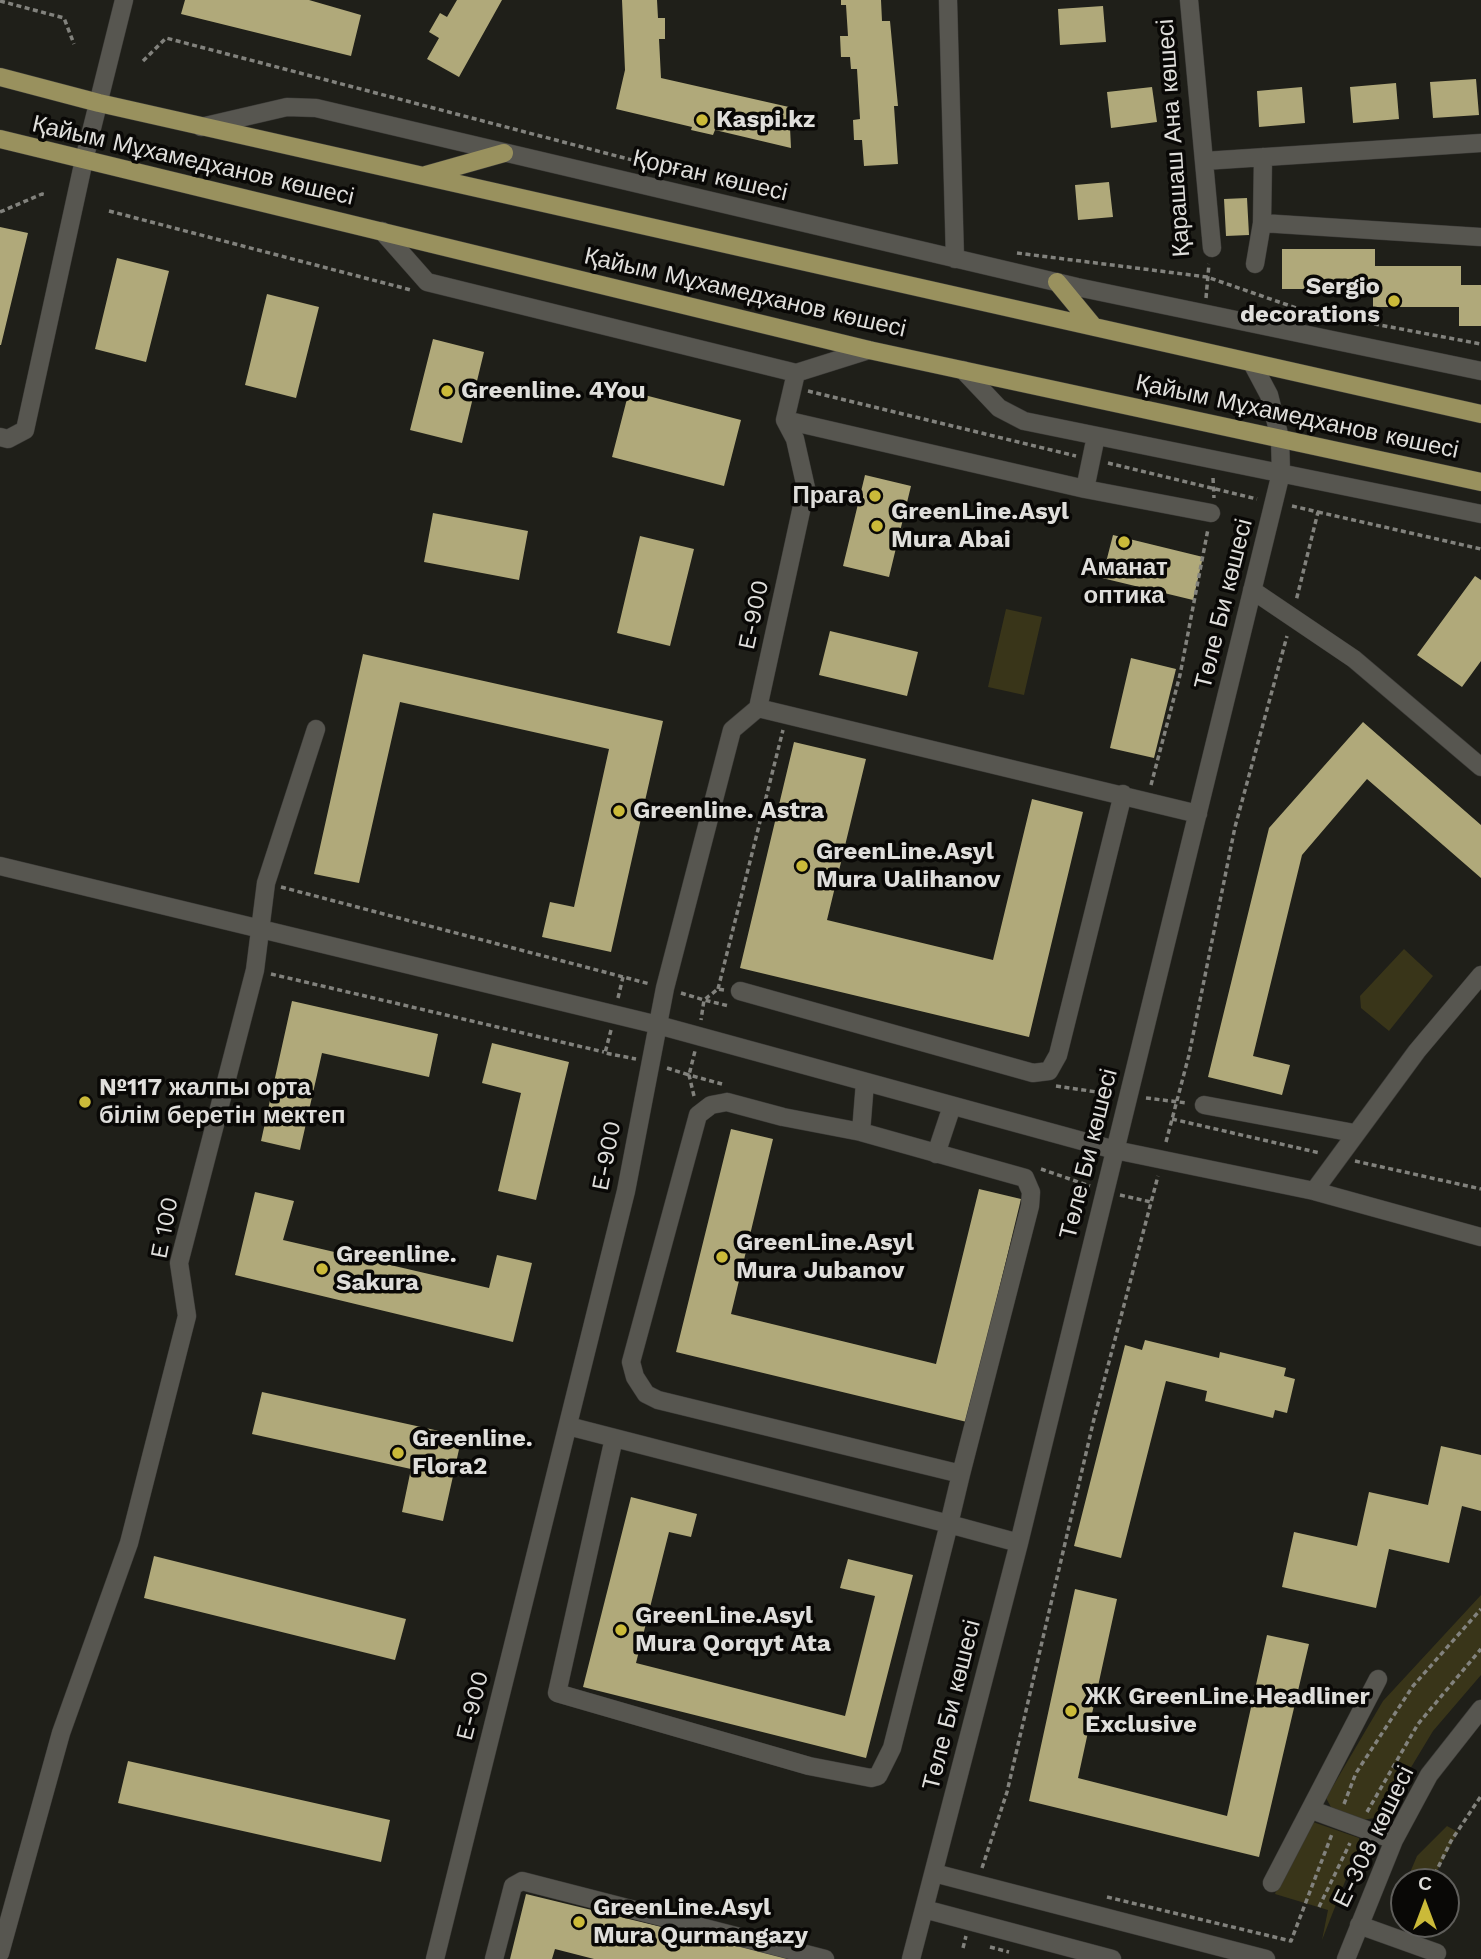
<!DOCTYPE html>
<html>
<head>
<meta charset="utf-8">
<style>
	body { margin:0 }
	#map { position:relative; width:1481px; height:1959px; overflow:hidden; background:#1f1f19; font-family:"Work Sans",sans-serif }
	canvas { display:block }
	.north { position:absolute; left:1390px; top:1868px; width:70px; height:70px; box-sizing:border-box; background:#090806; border:2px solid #5f5e5b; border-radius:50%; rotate:0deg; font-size:19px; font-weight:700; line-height:28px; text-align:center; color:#dfdedb }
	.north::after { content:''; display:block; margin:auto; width:24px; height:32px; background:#cbba39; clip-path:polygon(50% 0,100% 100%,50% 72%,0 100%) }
</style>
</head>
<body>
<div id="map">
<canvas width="1481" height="1959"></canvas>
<div class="north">С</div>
</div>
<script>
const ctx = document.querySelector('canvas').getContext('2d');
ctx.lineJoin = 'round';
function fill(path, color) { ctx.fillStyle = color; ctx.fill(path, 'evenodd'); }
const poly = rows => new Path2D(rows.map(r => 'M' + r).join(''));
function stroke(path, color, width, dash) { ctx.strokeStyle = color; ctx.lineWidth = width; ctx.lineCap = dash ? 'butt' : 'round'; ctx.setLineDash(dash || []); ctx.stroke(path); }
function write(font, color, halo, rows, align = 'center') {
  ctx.font = font + ' "Work Sans",sans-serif'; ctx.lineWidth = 7; ctx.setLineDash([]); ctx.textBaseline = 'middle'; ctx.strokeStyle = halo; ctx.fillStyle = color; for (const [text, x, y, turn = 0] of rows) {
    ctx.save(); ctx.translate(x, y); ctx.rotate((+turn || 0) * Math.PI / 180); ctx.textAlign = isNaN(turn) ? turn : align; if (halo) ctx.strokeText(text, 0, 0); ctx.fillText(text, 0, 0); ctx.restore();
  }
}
fill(poly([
	[1006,609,1042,617,1024,695,988,687],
	[1404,949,1433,976,1389,1031,1361,1008,1360,996],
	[1481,1595,1481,1675,1433,1731,1381,1817,1362,1820,1332,1809,1326,1798,1383,1701],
	[1313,1822,1359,1838,1359,1846,1322,1940,1328,1910,1275,1894,1297,1835],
	[1447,1826,1458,1832,1431,1882,1406,1882,1417,1856]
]), '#393519');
fill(poly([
	[185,0,309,0,361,15,351,56,181,14],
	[457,0,502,0,459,77,427,59,439,38,429,32,440,13,447,17],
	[622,0,657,0,658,18,665,18,665,39,659,39,661,78,789,107,791,148,715,130,713,135,691,130,692,127,616,109,625,70],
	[841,0,881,0,882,21,890,21,898,106,894,106,898,164,864,166,862,140,854,140,853,120,860,119,857,69,851,69,850,57,841,57,840,36,848,36,846,5,841,5],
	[1103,6,1106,42,1060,45,1058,9],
	[1476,79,1479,115,1433,118,1430,82],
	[1396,83,1399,119,1353,123,1350,87],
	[1152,87,1157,122,1111,128,1107,92],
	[1302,87,1305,123,1259,127,1257,91],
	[1109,182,1113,217,1078,220,1075,185],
	[1247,198,1249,235,1226,236,1224,199],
	[0,227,28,233,1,345,0,345],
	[1282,249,1375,249,1375,266,1461,266,1461,285,1481,285,1481,326,1459,326,1459,307,1373,307,1373,289,1282,289],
	[117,258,169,271,146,362,95,349],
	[267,294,319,307,296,398,245,385],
	[433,339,484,352,462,443,410,430],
	[629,391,741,420,724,486,612,457],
	[865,475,911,486,889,577,843,566],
	[433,513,528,531,519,580,424,562],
	[1113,535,1203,557,1193,600,1102,578],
	[640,536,694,549,670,646,617,633],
	[1475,576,1481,580,1481,661,1462,687,1417,655],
	[830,631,918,652,907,696,819,675],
	[363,654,663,721,611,952,542,937,550,902,574,907,609,749,400,702,359,883,314,874],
	[1131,658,1176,669,1154,758,1110,748],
	[1363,722,1481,825,1481,878,1367,779,1302,855,1253,1056,1290,1065,1282,1095,1208,1077,1269,828],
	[794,742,866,759,827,920,993,960,1032,799,1083,812,1029,1037,740,968],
	[292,1001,438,1034,429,1077,322,1053,300,1150,261,1141],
	[492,1043,569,1062,536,1200,498,1191,521,1093,482,1083],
	[731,1129,773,1139,731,1314,936,1364,979,1189,1021,1199,967,1422,676,1352],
	[255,1192,294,1201,283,1240,489,1288,497,1255,532,1263,513,1342,235,1275],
	[1145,1340,1219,1358,1220,1352,1286,1368,1284,1376,1295,1379,1287,1413,1275,1410,1273,1418,1205,1401,1207,1391,1166,1381,1121,1558,1074,1546,1125,1345,1142,1350],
	[262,1392,462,1436,443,1521,402,1512,411,1469,252,1434],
	[1441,1446,1481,1455,1481,1511,1462,1506,1449,1563,1389,1549,1376,1608,1282,1587,1294,1532,1357,1546,1369,1492,1428,1505],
	[631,1497,697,1514,691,1537,669,1532,636,1663,845,1716,875,1596,840,1588,848,1559,913,1575,866,1758,583,1687],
	[154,1556,406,1619,395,1660,144,1598],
	[1075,1589,1117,1599,1078,1778,1227,1816,1267,1635,1309,1644,1259,1857,1029,1801],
	[128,1761,390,1820,381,1862,118,1803],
	[526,1894,789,1958,789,1959,594,1959,555,1949,552,1959,510,1959]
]), '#b0a97a');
const minor = poly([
	[948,0,955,259],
	[1189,0,1212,248],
	[201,127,287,107,316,108,1077,287,1481,371],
	[1204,161,1481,143],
	[1262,223,1481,237],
	[382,231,427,282,796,373,869,350],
	[1255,264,1262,223,1263,157],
	[963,370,999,408,1024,421,1481,514],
	[785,420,1085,489,1211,513],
	[0,437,8,439,25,430,84,160,124,0],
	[1085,489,1096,436],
	[1252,590,1354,659,1481,767],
	[758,708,1198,814],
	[0,866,658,1025,1115,1150,1314,1191,1481,1237],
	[740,991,1033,1073,1049,1071,1058,1055,1123,794],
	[727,1102,783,1117,861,1132,1025,1178,1031,1192,1030,1206,961,1474,658,1400,646,1394,635,1377,631,1362,698,1115,711,1105,727,1102],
	[1204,1105,1354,1133],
	[861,1132,865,1082],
	[936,1154,952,1106],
	[1314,1191,1417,1051,1481,975],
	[568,1426,949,1524,892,1748,878,1776,871,1778,809,1766,557,1693,614,1438],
	[961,1474,949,1524,1019,1543],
	[1312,1810,1394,1840],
	[934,1873,1266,1959],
	[1272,1883,1378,1679],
	[924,1909,1112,1959],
	[1359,1925,1437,1953],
	[0,1953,61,1733,129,1543,187,1316,179,1263,255,970,266,883,316,729],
	[435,1959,626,1191,665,988,732,730,758,708,806,488,795,439,785,420,796,373],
	[494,1959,513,1886,522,1881,825,1959],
	[911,1959,1019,1543,1281,473,1280,438,1269,395,1252,363],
	[1346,1959,1394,1840,1429,1775,1481,1709]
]);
const major = poly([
	[0,77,99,103,1481,414],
	[0,139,869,350,1481,482],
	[426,175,504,153],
	[1057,282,1094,327]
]);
stroke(minor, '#3c3b38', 19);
stroke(major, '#3c3b38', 19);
stroke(poly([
	[0,1,64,18,74,44],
	[143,61,166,38,697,177],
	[109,211,411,290],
	[0,212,42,194,47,195],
	[1017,253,1207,277,1305,311,1481,344],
	[1206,298,1209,264],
	[808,391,1076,456],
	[1108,463,1257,499],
	[1213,478,1214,498],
	[1292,506,1318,512,1296,601],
	[1318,512,1481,549],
	[1151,785,1180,675,1208,529],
	[281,887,650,984],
	[271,974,604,1052],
	[718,989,783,730],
	[724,990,718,989,704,1000,729,1006],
	[681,993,704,1000,701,1020],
	[618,998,623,977],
	[611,1030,605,1053,636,1059],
	[667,1068,689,1075,695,1051],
	[1056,1086,1111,1094],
	[694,1096,689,1075,722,1084],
	[1146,1098,1187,1103],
	[1172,1119,1320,1153],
	[1166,1142,1189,1055,1235,827,1287,636],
	[1355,1161,1481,1189],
	[1041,1169,1090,1186],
	[1120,1195,1151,1202],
	[1344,1804,1356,1773,1413,1686,1481,1609],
	[1367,1812,1418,1724,1481,1649],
	[982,1868,1007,1792,1094,1419,1158,1176],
	[1431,1882,1451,1841,1481,1796],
	[1107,1897,1291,1941,1332,1834],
	[1319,1907,1350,1843],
	[990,1947,1009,1952],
	[963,1948,966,1936]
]), '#82827d', 3.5, [5, 3.5]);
stroke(minor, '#575650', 18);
stroke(major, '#99915e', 18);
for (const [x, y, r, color] of [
	[702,120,7,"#cbba39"],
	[1394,301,7,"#cbba39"],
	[447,391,7,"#cbba39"],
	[875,496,7,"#cbba39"],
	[877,526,7,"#cbba39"],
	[1124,542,7,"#cbba39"],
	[619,811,7,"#cbba39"],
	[802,866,7,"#cbba39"],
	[85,1102,7,"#cbba39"],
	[722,1257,7,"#cbba39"],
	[322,1269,7,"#cbba39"],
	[398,1453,7,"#cbba39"],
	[621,1630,7,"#cbba39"],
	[1071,1711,7,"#cbba39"],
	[579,1922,7,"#cbba39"]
]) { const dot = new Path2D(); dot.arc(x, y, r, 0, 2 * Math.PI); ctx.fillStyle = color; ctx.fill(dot); stroke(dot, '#090806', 2.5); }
write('bold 24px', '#dfdedb', '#090806', [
	["Kaspi.kz",716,120],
	["Sergio",1380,287,"right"],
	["decorations",1380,315,"right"],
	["Greenline. 4You",461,391],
	["Прага",861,496,"right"],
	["GreenLine.Asyl",891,512],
	["Mura Abai",891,540],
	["Аманат",1124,568,"center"],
	["оптика",1124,596,"center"],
	["Greenline. Astra",633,811],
	["GreenLine.Asyl",816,852],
	["Mura Ualihanov",816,880],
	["№117 жалпы орта",99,1088],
	["білім беретін мектеп",99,1116],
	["GreenLine.Asyl",736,1243],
	["Mura Jubanov",736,1271],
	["Greenline.",336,1255],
	["Sakura",336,1283],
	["Greenline.",412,1439],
	["Flora2",412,1467],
	["GreenLine.Asyl",635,1616],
	["Mura Qorqyt Ata",635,1644],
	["ЖК GreenLine.Headliner",1085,1697],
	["Exclusive",1085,1725],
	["GreenLine.Asyl",593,1908],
	["Mura Qurmangazy",593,1936]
], 'left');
write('24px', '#dfdedb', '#090806', [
	["Қарашаш Ана көшесі",1174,138,-94],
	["Қайым Мұхамедханов көшесі",193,161,13],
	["Қорған көшесі",710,176,13],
	["Қайым Мұхамедханов көшесі",745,293,13],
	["Қайым Мұхамедханов көшесі",1297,417,12],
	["Төле Би көшесі",1224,604,-76],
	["E-900",754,615,-78],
	["Төле Би көшесі",1089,1154,-76],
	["E-900",607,1156,-79],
	["E 100",165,1228,-79],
	["Төле Би көшесі",952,1705,-76],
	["E-900",473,1706,-76],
	["Е-308 көшесі",1374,1837,-64]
]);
</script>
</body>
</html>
